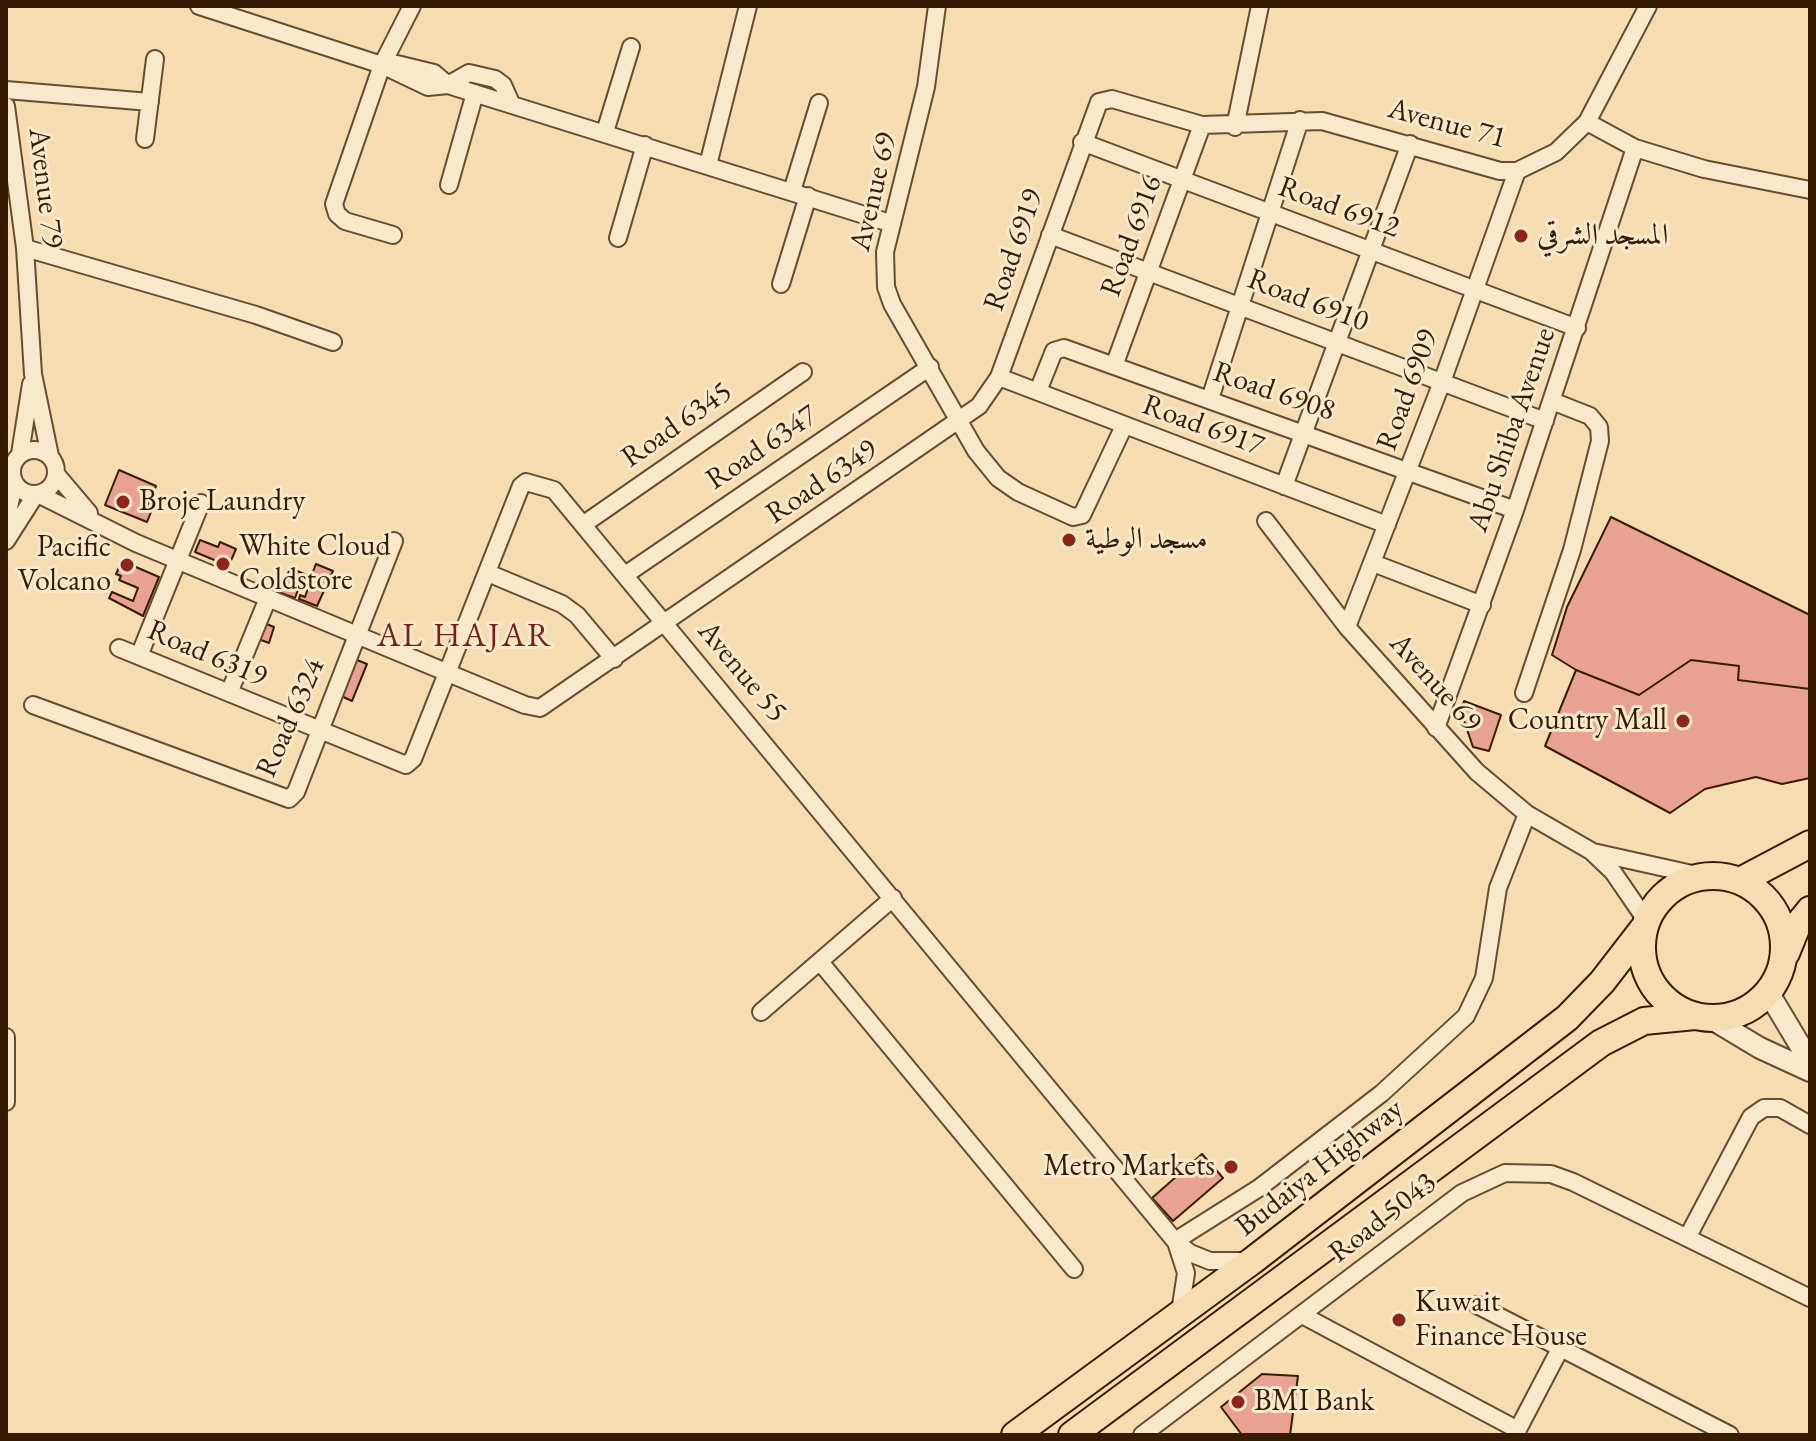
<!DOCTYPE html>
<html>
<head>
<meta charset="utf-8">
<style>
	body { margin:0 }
	#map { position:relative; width:1816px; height:1441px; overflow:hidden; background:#f5ddb1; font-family:"EB Garamond",serif }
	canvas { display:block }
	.frame { position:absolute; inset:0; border:8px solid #371c05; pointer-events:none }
</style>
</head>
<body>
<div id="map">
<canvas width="1816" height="1441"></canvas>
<div class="frame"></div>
</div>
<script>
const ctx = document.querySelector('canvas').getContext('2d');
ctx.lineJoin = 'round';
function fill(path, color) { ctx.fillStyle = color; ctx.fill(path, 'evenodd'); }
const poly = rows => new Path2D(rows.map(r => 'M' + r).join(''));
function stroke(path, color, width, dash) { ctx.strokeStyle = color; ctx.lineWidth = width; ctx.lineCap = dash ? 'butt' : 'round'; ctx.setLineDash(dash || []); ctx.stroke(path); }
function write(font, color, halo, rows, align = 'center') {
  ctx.font = font + ' "EB Garamond",Amiri,serif'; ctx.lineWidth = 6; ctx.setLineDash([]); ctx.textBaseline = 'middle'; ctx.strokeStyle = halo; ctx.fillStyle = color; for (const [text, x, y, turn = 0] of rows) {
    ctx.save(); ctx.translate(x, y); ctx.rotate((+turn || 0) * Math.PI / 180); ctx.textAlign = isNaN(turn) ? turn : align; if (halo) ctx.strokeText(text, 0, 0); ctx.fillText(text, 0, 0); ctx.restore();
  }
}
const building = poly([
	[119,470,156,486,146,510,151,512,147,522,105,505,119,470],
	[1611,517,1810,615,1810,689,1738,680,1739,666,1691,660,1639,695,1576,670,1552,655,1567,607,1611,517],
	[200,540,218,547,220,542,236,549,226,572,217,568,219,562,195,552,200,540],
	[122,561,159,577,143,616,109,598,112,592,133,601,138,588,119,580,121,576,116,574,122,561],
	[316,564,333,571,317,606,299,599,300,595,305,597,308,588,302,586,303,582,308,584,316,564],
	[290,568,309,576,307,581,302,579,295,598,281,593,290,568],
	[259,621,274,627,269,643,253,637,259,621],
	[352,658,367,664,352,701,337,694,352,658],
	[1691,660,1739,666,1738,680,1810,689,1810,778,1782,784,1756,777,1705,789,1670,813,1545,746,1576,670,1639,695,1691,660],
	[1464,701,1501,715,1489,751,1473,747,1461,712,1464,701],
	[1202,1154,1223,1178,1173,1221,1152,1198,1202,1154],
	[1262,1374,1298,1376,1290,1435,1242,1435,1221,1407,1262,1374]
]);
fill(building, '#e9a192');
stroke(building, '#371c05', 2);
const minor = poly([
	[199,6,382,65,428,87,448,85,469,73,495,79,503,85,511,103],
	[937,6,926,87,885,252,886,287,892,304,976,451,998,478,1018,492,1073,517,1082,515,1124,426],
	[382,65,397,64,434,73,448,85,890,223],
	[6,90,150,102],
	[6,106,25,248,33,374,50,456],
	[1587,122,1635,148,1704,169,1810,190],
	[1235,127,1260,6],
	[605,132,631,47],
	[145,139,155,59],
	[1082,142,1577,328],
	[708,165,748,6],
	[449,185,475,93],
	[792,191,819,103],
	[393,235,345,221,337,214,334,204,382,65,412,6],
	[1050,235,1545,421],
	[618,238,645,145],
	[25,248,256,315,333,342],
	[781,284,808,196],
	[1114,366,1202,125],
	[999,377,1387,525],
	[1038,391,1054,351,1064,348,1515,510],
	[1210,399,1300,120],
	'12 472a22 22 0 1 1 44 0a22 22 0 1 1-44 0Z',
	[20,454,31,384],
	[56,474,89,513],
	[1284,486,1410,144],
	[38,494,136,543,525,705,540,708,979,406,999,377,1099,102,1112,99,1202,125,1322,121,1500,171,1517,171,1556,152,1587,122,1648,6],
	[1266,521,1347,627,1477,772,1527,814,1591,851,1613,872,1646,920],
	[6,523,14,483],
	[584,524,803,372],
	[6,541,36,494],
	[1373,563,1482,605],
	[488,573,562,604,577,615,614,659],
	[625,575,930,367],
	[1347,627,1442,382,1517,171],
	[119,648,406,765,413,759,521,486,526,482,554,490,1175,1241,1190,1253,1210,1261,1247,1261],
	[139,656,201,503],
	[229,693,268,598],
	[1524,693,1572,550,1600,441,1599,427,1590,416,1552,401],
	[33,705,289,799,296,792,394,541],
	[1436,728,1515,510,1635,148],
	[1593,852,1701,876],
	[821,963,1074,1269],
	[761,1012,893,898],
	[6,1037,6,1102],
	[1687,1238,1751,1117,1764,1108,1780,1108,1810,1125],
	[1175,1241,1259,1188,1382,1093,1466,1016,1484,978,1498,888,1527,814],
	[1176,1242,1186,1273,1180,1312],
	[1477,1305,1730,1435],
	[1302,1315,1518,1430],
	[1142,1435,1462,1193,1505,1173,1551,1174,1573,1182,1810,1298],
	[1515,1435,1560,1349]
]);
const tertiary = poly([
	[1768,992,1810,1062],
	[1710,1018,1760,1048,1810,1071]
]);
const primary = poly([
	'1642 947a71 71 0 1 1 142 0a71 71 0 1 1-142 0Z',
	[1742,880,1810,844],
	[1786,953,1797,926,1810,910],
	[1015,1435,1252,1261,1567,1018,1602,982,1643,929],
	[1072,1435,1601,1043,1644,1021,1695,1016]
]);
stroke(minor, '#664c30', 20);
stroke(tertiary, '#664c30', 24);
stroke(primary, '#371c05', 30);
stroke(minor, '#f8e9cc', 16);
stroke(tertiary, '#f8e9cc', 20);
stroke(primary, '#f5ddb1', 26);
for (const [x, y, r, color] of [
	[1521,236,8,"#8f2418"],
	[123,502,8,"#8f2418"],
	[1069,540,8,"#8f2418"],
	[223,564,8,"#8f2418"],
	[127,565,8,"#8f2418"],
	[1683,721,8,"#8f2418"],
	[1231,1167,8,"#8f2418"],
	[1399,1320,8,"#8f2418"],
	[1238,1402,8,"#8f2418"]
]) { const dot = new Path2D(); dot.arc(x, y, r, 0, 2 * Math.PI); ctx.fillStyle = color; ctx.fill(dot); stroke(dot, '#f8e9cc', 3); }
write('30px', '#371c05', '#f8e9cc', [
	["Avenue 71",1447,124,15],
	["Avenue 79",45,188,83],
	["Avenue 69",874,192,-77],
	["Road 6912",1339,208,20],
	["Road 6916",1132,236,-70],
	["Road 6919",1014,250,-71],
	["Road 6910",1308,301,21],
	["Road 6909",1408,390,-70],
	["Road 6908",1274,392,19],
	["Road 6345",677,425,-35],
	["Road 6917",1203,426,20],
	["Abu Shiba Avenue",1512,430,-71],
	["Road 6347",762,448,-34],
	["Road 6349",822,482,-34],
	["Road 6319",207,654,23],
	["Avenue 55",742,672,50],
	["Avenue 69",1435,683,48],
	["Road 6324",291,718,-66],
	["Budaiya Highway",1320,1168,-38],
	["Road 5043",1383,1218,-38]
]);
write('30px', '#371c05', '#f8e9cc', [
	["المسجد الشرقي",1537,236],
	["Broje Laundry",139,502],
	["مسجد الوطية",1085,540],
	["White Cloud",239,547],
	["Coldstore",239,581],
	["Pacific",111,548,"right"],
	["Volcano",111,582,"right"],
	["Country Mall",1667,721,"right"],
	["Metro Markets",1215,1167,"right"],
	["Kuwait",1415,1303],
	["Finance House",1415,1337],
	["BMI Bank",1254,1402]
], 'left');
ctx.letterSpacing = '2px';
write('34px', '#7a1f14', '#f8e9cc', [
	["AL HAJAR",465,637]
]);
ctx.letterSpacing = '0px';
</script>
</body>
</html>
